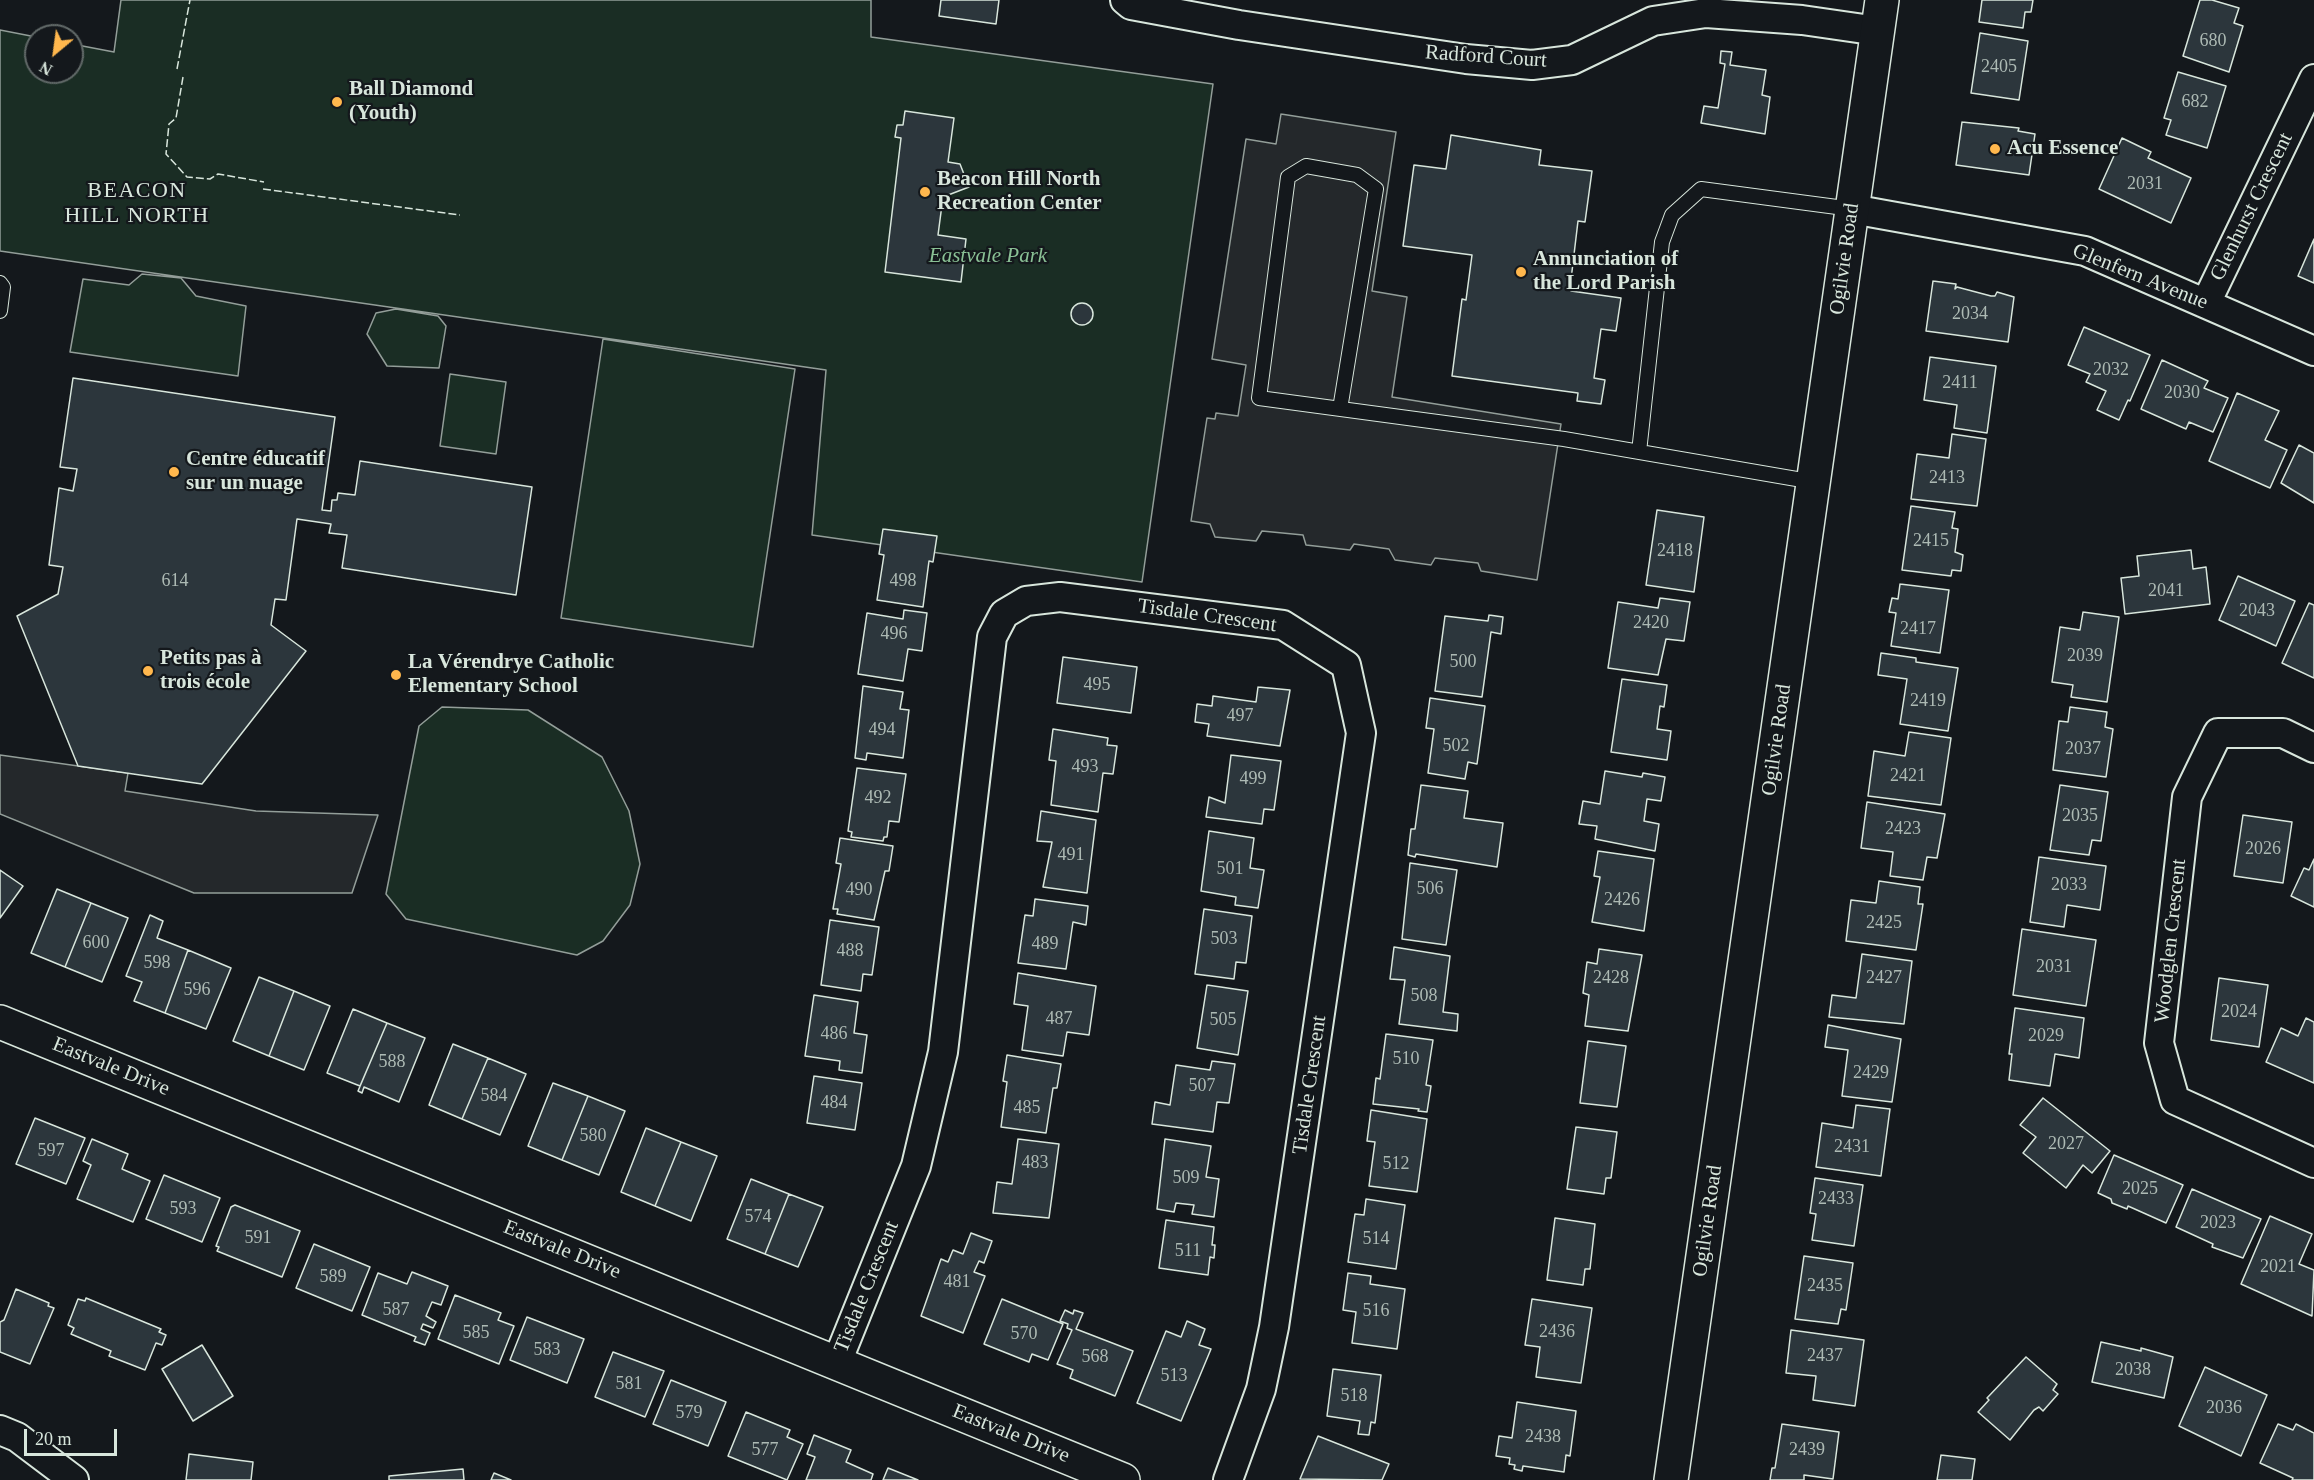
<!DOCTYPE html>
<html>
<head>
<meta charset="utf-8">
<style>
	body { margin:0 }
	#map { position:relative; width:2314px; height:1480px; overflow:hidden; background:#14181c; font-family:Georgia,serif }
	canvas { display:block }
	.north { position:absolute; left:24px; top:24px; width:60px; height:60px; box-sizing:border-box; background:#14181c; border:2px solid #626a69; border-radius:50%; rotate:209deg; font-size:16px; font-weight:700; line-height:24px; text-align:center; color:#d8e6dc }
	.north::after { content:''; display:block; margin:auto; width:21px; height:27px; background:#ffb74d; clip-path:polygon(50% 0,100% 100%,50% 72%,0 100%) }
	.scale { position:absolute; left:24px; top:1429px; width:93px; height:27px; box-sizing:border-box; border:3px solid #d8e6dc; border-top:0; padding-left:8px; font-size:18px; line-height:21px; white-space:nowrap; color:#d8e6dc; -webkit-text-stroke:4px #14181c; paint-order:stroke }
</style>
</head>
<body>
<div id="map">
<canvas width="2314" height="1480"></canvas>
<div class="north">N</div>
<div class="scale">20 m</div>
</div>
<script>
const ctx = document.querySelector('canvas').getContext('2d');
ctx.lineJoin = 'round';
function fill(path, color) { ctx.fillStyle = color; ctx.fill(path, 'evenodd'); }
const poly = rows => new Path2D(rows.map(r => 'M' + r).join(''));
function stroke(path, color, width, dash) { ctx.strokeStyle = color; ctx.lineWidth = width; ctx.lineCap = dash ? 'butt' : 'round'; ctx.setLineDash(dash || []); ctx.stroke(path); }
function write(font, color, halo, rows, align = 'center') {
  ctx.font = font + ' Georgia,serif'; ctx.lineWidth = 4.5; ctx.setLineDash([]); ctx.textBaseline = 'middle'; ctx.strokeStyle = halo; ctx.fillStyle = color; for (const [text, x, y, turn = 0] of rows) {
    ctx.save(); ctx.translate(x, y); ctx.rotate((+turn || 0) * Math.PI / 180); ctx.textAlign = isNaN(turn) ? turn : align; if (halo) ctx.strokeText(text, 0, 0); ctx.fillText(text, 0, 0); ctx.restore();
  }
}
const green = poly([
	[121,0,871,0,871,37,1213,84,1142,582,812,535,826,370,0,251,0,30,36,37,36,72,72,72,72,44,114,52,121,0],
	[142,274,181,278,196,296,246,306,238,376,70,352,83,279,129,285,142,274],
	[396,309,438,316,446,326,439,368,387,366,367,334,376,313,396,309],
	[603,339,795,369,753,647,561,618,603,339],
	[450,374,506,382,496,454,440,446,450,374],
	[442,707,528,710,602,757,629,811,640,864,630,905,603,941,577,955,406,919,386,894,419,726,442,707]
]);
fill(green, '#1a2d24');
stroke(green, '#939e99', 1.5);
const parking = poly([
	[1281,114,1396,132,1372,291,1407,297,1392,397,1561,424,1537,580,1481,571,1478,563,1435,558,1431,565,1395,560,1389,549,1354,544,1350,550,1306,545,1303,535,1262,531,1256,541,1215,537,1210,524,1191,521,1207,418,1215,419,1216,413,1238,416,1246,365,1212,359,1246,139,1276,144,1281,114],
	[0,755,128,773,125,791,256,811,378,815,352,893,194,893,0,814,0,755]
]);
fill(parking, '#24282b');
stroke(parking, '#939e99', 1.5);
const building = poly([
	[941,0,999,0,996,24,939,16,941,0],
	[1982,0,2033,0,2031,12,2025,12,2023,28,1979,22,1982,0],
	[2200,0,2212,0,2239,8,2234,23,2243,26,2229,72,2183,56,2200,0],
	[1980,33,2028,41,2019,100,1971,93,1980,33],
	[1721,51,1732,52,1730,65,1766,70,1762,95,1770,97,1765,134,1701,123,1704,106,1718,108,1725,64,1720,63,1721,51],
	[2178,72,2226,86,2207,148,2166,135,2171,120,2164,118,2178,72],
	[905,111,954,118,948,162,960,164,969,187,943,197,938,235,966,239,961,282,885,272,901,138,895,137,897,125,903,125,905,111],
	[1962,122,2019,128,2018,131,2035,134,2029,175,1956,165,1962,122],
	[1451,135,1541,150,1539,165,1592,171,1585,222,1578,221,1570,288,1571,291,1621,298,1616,331,1601,329,1594,378,1605,380,1601,404,1577,401,1578,393,1452,376,1462,299,1466,300,1472,255,1403,246,1414,165,1446,169,1451,135],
	[2122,138,2151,152,2148,158,2191,178,2171,223,2099,189,2122,138],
	[2314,239,2314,283,2298,276,2314,239],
	[1933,281,1956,284,1955,289,1957,287,1991,296,1995,296,1997,292,2014,297,2008,342,1926,331,1933,281],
	'1071 314a11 11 0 1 1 22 0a11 11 0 1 1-22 0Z',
	[2084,327,2150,355,2130,401,2128,400,2119,420,2097,410,2106,391,2086,382,2090,374,2068,365,2084,327],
	[1930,357,1996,366,1987,433,1954,428,1957,405,1924,400,1930,357],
	[2162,360,2208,381,2204,388,2228,398,2213,432,2189,422,2186,429,2141,409,2162,360],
	[73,378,335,417,322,510,331,511,332,500,337,500,338,493,355,495,360,461,532,487,516,595,342,568,347,535,329,533,331,524,297,519,286,600,275,599,271,625,306,651,202,784,78,766,17,616,58,594,63,567,49,565,59,488,73,491,77,469,60,467,73,378],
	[2237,393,2279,411,2265,440,2287,450,2270,488,2209,461,2237,393],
	[1952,434,1986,439,1977,506,1911,499,1917,454,1949,458,1952,434],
	[2299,445,2314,453,2314,503,2281,483,2299,445],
	[1911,506,1955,512,1952,528,1958,529,1955,552,1963,555,1961,571,1952,570,1951,576,1902,570,1911,506],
	[1657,510,1704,517,1694,592,1646,585,1657,510],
	[883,529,937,536,933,562,929,561,923,607,877,600,884,555,879,554,883,529],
	[2191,550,2193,569,2206,567,2210,604,2125,614,2121,578,2139,576,2137,556,2191,550],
	[2238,576,2295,601,2276,646,2219,620,2238,576],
	[1900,584,1949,590,1940,653,1891,646,1896,613,1889,612,1892,598,1898,599,1900,584],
	[1660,598,1690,602,1684,641,1666,639,1658,675,1608,668,1618,602,1658,608,1660,598],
	[2309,603,2314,605,2314,678,2282,663,2309,603],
	[904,610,927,613,922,651,908,649,903,681,858,674,867,613,903,619,904,610],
	[2083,612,2119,617,2107,702,2071,697,2073,685,2052,682,2060,627,2080,630,2083,612],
	[1489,615,1503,617,1501,634,1491,632,1482,697,1435,691,1445,616,1488,621,1489,615],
	[1881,653,1916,658,1916,662,1958,668,1948,731,1900,724,1907,679,1878,675,1881,653],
	[1063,657,1137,667,1131,713,1057,703,1063,657],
	[1622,679,1667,685,1664,707,1660,706,1657,729,1671,731,1667,760,1611,752,1622,679],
	[863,686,903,692,900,709,909,710,903,758,867,753,866,760,855,758,863,686],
	[1258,687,1290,690,1280,746,1207,736,1209,724,1195,722,1197,704,1212,706,1213,696,1256,702,1258,687],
	[1430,698,1485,706,1477,764,1468,762,1465,779,1428,773,1434,729,1426,728,1430,698],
	[2070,707,2107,712,2105,727,2113,729,2106,777,2053,770,2059,721,2068,722,2070,707],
	[1053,729,1108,738,1107,745,1117,746,1113,774,1103,773,1098,812,1051,805,1056,761,1049,760,1053,729],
	[1909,732,1951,738,1941,805,1868,796,1874,751,1905,756,1909,732],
	[1231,755,1281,761,1274,810,1264,809,1262,824,1206,817,1209,797,1225,803,1231,755],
	[857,768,906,774,899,822,889,821,887,837,884,837,883,841,851,837,852,832,848,831,857,768],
	[1605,771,1642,777,1643,773,1665,777,1661,801,1647,799,1644,821,1659,824,1655,851,1595,839,1597,826,1579,824,1583,801,1600,804,1605,771],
	[1421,785,1468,791,1464,818,1503,823,1497,867,1416,854,1415,857,1408,855,1411,829,1415,829,1421,785],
	[2060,785,2108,792,2101,841,2092,840,2089,855,2050,850,2060,785],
	[1867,802,1945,814,1937,858,1927,857,1923,880,1890,876,1893,852,1861,848,1867,802],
	[1041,811,1096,820,1087,893,1043,887,1052,842,1037,841,1041,811],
	[2243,815,2292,822,2283,883,2234,876,2243,815],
	[1209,831,1254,838,1250,868,1264,870,1258,908,1235,905,1236,897,1201,891,1209,831],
	[840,838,893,846,889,871,885,871,874,920,837,914,838,909,833,909,841,864,836,863,840,838],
	[1598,851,1654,859,1644,931,1592,922,1600,877,1594,876,1598,851],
	[2039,857,2106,866,2100,910,2067,905,2064,927,2030,922,2039,857],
	[2314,859,2314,907,2291,896,2304,868,2309,870,2314,859],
	[1410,863,1457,870,1446,945,1402,939,1410,863],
	[0,870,23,886,0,918,0,870],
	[1879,881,1920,887,1918,904,1923,904,1916,950,1846,941,1851,900,1876,903,1879,881],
	[57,889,91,903,65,967,31,953,57,889],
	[1035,899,1088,906,1086,925,1073,922,1066,969,1018,963,1025,915,1033,916,1035,899],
	[91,903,128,918,102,982,65,967,91,903],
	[1204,909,1252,916,1246,963,1236,962,1234,979,1195,974,1204,909],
	[150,915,163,921,157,938,188,950,165,1013,134,1001,142,982,126,976,150,915],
	[830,920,879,927,872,975,863,974,861,991,821,985,830,920],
	[2022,929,2096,940,2086,1006,2013,995,2022,929],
	[1394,947,1450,956,1443,1012,1458,1014,1457,1031,1399,1024,1405,980,1390,979,1394,947],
	[1599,949,1642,955,1628,1031,1585,1026,1589,995,1583,993,1587,962,1597,964,1599,949],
	[188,950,231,968,206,1029,165,1013,188,950],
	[1862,954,1912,961,1904,1024,1829,1017,1832,995,1856,998,1862,954],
	[1018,973,1096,986,1089,1035,1067,1032,1063,1056,1022,1050,1028,1006,1014,1004,1018,973],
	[259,977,294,991,269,1056,233,1041,259,977],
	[2219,978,2268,985,2259,1047,2211,1040,2219,978],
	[1207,985,1248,991,1238,1055,1197,1048,1207,985],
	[294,991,330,1006,304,1070,269,1056,294,991],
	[814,995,858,1002,854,1033,867,1035,862,1073,839,1070,840,1061,805,1056,814,995],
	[2015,1008,2084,1018,2079,1058,2055,1054,2050,1086,2009,1080,2012,1054,2009,1054,2015,1008],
	[353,1009,387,1023,360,1086,327,1073,353,1009],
	[2306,1018,2314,1022,2314,1083,2266,1062,2281,1028,2298,1036,2306,1018],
	[387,1023,425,1038,399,1102,364,1087,362,1093,358,1091,387,1023],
	[1828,1025,1901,1039,1892,1102,1842,1096,1848,1050,1825,1047,1828,1025],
	[1386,1034,1433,1040,1426,1085,1431,1086,1427,1112,1418,1111,1419,1109,1373,1104,1376,1078,1380,1079,1386,1034],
	[1588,1041,1626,1046,1617,1107,1580,1103,1588,1041],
	[453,1044,488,1058,462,1119,429,1105,453,1044],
	[1007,1055,1061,1064,1057,1088,1053,1088,1046,1133,1001,1127,1007,1082,1003,1081,1007,1055],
	[488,1058,526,1074,500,1135,462,1119,488,1058],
	[1212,1061,1235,1064,1229,1103,1217,1102,1213,1132,1152,1124,1155,1102,1170,1105,1176,1065,1210,1070,1212,1061],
	[814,1076,862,1083,855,1130,807,1123,814,1076],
	[553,1083,588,1096,562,1160,528,1146,553,1083],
	[588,1096,625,1111,599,1175,562,1160,588,1096],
	[2043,1098,2110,1151,2092,1173,2083,1165,2066,1188,2023,1153,2036,1137,2020,1125,2043,1098],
	[1856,1105,1890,1109,1881,1176,1816,1167,1822,1123,1853,1128,1856,1105],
	[1371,1110,1427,1119,1417,1192,1369,1186,1375,1142,1367,1141,1371,1110],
	[35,1118,85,1138,66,1184,16,1164,35,1118],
	[1576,1127,1617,1132,1611,1178,1606,1178,1604,1194,1567,1189,1576,1127],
	[646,1128,681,1142,655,1206,621,1192,646,1128],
	[92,1139,128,1154,122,1169,150,1181,133,1222,77,1199,91,1165,83,1161,92,1139],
	[1018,1139,1059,1144,1049,1218,993,1213,997,1182,1012,1184,1018,1139],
	[1165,1139,1211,1146,1206,1177,1219,1179,1214,1217,1192,1214,1194,1205,1176,1203,1174,1212,1157,1209,1165,1139],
	[681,1142,717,1156,691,1221,655,1206,681,1142],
	[2114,1155,2183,1185,2166,1223,2128,1206,2127,1209,2112,1203,2111,1199,2098,1193,2114,1155],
	[164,1175,220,1198,202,1242,146,1219,164,1175],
	[1815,1178,1863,1185,1854,1246,1812,1240,1816,1214,1810,1213,1815,1178],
	[751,1179,789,1194,765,1254,727,1239,751,1179],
	[2192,1189,2261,1219,2243,1258,2212,1247,2213,1244,2176,1227,2192,1189],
	[789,1194,823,1207,798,1267,765,1254,789,1194],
	[1366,1199,1405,1205,1396,1269,1348,1262,1355,1214,1364,1215,1366,1199],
	[235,1205,300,1231,282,1277,217,1251,219,1247,216,1246,231,1207,235,1205],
	[2270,1216,2312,1234,2299,1264,2314,1270,2312,1316,2241,1284,2270,1216],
	[1555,1218,1595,1224,1590,1269,1585,1269,1583,1285,1547,1280,1555,1218],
	[1166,1220,1214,1227,1212,1245,1215,1245,1214,1258,1210,1257,1208,1275,1159,1268,1166,1220],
	[971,1233,992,1241,984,1263,979,1261,974,1272,985,1276,963,1333,921,1316,941,1259,948,1262,953,1250,963,1254,971,1233],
	[314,1244,370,1267,352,1311,296,1288,314,1244],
	[1804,1256,1853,1263,1846,1310,1841,1309,1838,1324,1795,1319,1804,1256],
	[412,1272,448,1286,441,1305,432,1302,426,1316,436,1322,433,1328,423,1324,421,1329,430,1333,425,1345,414,1341,416,1337,362,1315,378,1273,407,1284,412,1272],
	[1348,1273,1371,1276,1370,1284,1405,1289,1397,1349,1352,1343,1356,1312,1343,1310,1348,1273],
	[16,1289,49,1303,48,1306,54,1308,30,1364,0,1352,0,1322,4,1320,16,1289],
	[455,1295,501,1313,498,1320,514,1326,499,1364,438,1339,455,1295],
	[86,1298,161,1329,159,1332,166,1335,162,1345,156,1343,145,1370,109,1356,111,1351,71,1334,74,1328,68,1325,78,1299,85,1301,86,1298],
	[1002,1299,1063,1324,1048,1360,1032,1354,1029,1362,984,1344,1002,1299],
	[1532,1299,1592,1308,1581,1383,1536,1377,1540,1347,1525,1345,1532,1299],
	[1065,1310,1073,1314,1074,1310,1083,1313,1076,1329,1133,1351,1115,1396,1070,1378,1073,1370,1057,1364,1072,1330,1067,1328,1068,1324,1060,1321,1065,1310],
	[527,1317,584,1339,567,1383,510,1360,527,1317],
	[1187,1321,1205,1329,1199,1345,1211,1349,1181,1421,1137,1403,1166,1331,1181,1337,1187,1321],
	[1791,1330,1864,1340,1855,1406,1813,1400,1816,1376,1786,1373,1791,1330],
	[2101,1342,2141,1351,2141,1348,2173,1357,2164,1398,2092,1382,2101,1342],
	[202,1345,233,1396,193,1421,162,1369,202,1345],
	[613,1352,664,1371,645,1417,595,1397,613,1352],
	[2026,1357,2057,1384,2053,1390,2058,1394,2043,1411,2039,1407,2034,1410,2010,1440,1978,1412,1989,1400,1987,1398,2026,1357],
	[2205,1367,2267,1395,2241,1456,2179,1426,2205,1367],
	[1333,1369,1381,1375,1375,1423,1371,1422,1369,1435,1358,1434,1360,1421,1327,1416,1333,1369],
	[671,1380,726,1402,708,1446,653,1424,671,1380],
	[1517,1402,1576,1411,1570,1456,1566,1455,1564,1472,1523,1466,1522,1471,1514,1469,1515,1465,1509,1464,1510,1458,1496,1456,1499,1436,1512,1438,1517,1402],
	[746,1412,790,1430,787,1437,803,1444,787,1480,728,1456,746,1412],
	[1782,1424,1839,1432,1833,1479,1804,1475,1804,1480,1770,1480,1772,1468,1775,1468,1782,1424],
	[2278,1424,2293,1430,2296,1424,2314,1433,2314,1480,2292,1480,2293,1478,2260,1463,2278,1424],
	[814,1435,851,1450,846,1462,873,1474,871,1480,806,1480,815,1457,807,1454,814,1435],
	[1318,1436,1389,1464,1382,1480,1300,1479,1318,1436],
	[189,1454,253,1462,251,1480,186,1480,189,1454],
	[1941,1455,1975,1459,1972,1480,1937,1480,1941,1455],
	[888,1468,918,1480,883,1480,888,1468],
	[463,1469,464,1480,389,1480,389,1476,463,1469],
	[494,1473,511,1480,491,1480,494,1473]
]);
fill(building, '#2c363c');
stroke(building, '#d8e6dc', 1.5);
const service = poly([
	[0,283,3,287,0,311],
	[1340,409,1376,189,1357,175,1306,166,1288,177,1259,398,1564,439,1814,482],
	[1639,452,1662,242,1672,215,1701,189,1852,209]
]);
const minor = poly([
	[1125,0,1131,5,1239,25,1466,59,1532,65,1572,60,1653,21,1706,13,1802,20,1878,31],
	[1852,209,2085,251,2314,351],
	[2206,303,2314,79],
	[2314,748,2283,733,2218,733,2187,797,2159,1043,2175,1100,2314,1163],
	[837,1362,916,1166,943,1052,992,637,1004,614,1026,601,1060,597,1283,625,1346,665,1361,733,1274,1327,1261,1389,1228,1480],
	[0,1430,17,1437,74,1480]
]);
const tertiary = poly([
	[0,1022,1123,1480],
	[1671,1480,1882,0]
]);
stroke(service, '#d8e6dc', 16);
stroke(minor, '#d8e6dc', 32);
stroke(tertiary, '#d8e6dc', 36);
stroke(service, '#14181c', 14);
stroke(minor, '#14181c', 28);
stroke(tertiary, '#14181c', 33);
stroke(poly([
	[177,69,190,0],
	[183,77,176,118,169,124,166,154,187,177,210,179,218,174,264,182],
	[263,189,460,215]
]), '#d8e6dc', 1.5, [8, 3]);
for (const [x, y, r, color] of [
	[337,102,6,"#ffb74d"],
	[1995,149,6,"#ffb74d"],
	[925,192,6,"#ffb74d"],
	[1521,272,6,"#ffb74d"],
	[174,472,6,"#ffb74d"],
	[148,671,6,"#ffb74d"],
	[396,675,6,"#ffb74d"]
]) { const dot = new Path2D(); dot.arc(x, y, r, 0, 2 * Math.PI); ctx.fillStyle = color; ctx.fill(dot); stroke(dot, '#14181c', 2); }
write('18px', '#adbab4', null, [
	["680",2213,41],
	["2405",1999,67],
	["682",2195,102],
	["2031",2145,184],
	["2034",1970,314],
	["2032",2111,370],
	["2411",1960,383],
	["2030",2182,393],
	["2413",1947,478],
	["2415",1931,541],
	["2418",1675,551],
	["614",175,581],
	["498",903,581],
	["2041",2166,591],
	["2043",2257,611],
	["2420",1651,623],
	["2417",1918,629],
	["496",894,634],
	["2039",2085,656],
	["500",1463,662],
	["495",1097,685],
	["2419",1928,701],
	["497",1240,716],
	["494",882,730],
	["502",1456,746],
	["2037",2083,749],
	["493",1085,767],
	["2421",1908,776],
	["499",1253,779],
	["492",878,798],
	["2035",2080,816],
	["2423",1903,829],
	["2026",2263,849],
	["491",1071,855],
	["501",1230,869],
	["2033",2069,885],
	["506",1430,889],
	["490",859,890],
	["2426",1622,900],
	["2425",1884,923],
	["503",1224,939],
	["600",96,943],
	["489",1045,944],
	["488",850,951],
	["598",157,963],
	["2031",2054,967],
	["2428",1611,978],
	["2427",1884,978],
	["596",197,990],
	["508",1424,996],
	["2024",2239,1012],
	["487",1059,1019],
	["505",1223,1020],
	["486",834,1034],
	["2029",2046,1036],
	["510",1406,1059],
	["588",392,1062],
	["2429",1871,1073],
	["507",1202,1086],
	["584",494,1096],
	["484",834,1103],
	["485",1027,1108],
	["580",593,1136],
	["2027",2066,1144],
	["2431",1852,1147],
	["597",51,1151],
	["483",1035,1163],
	["512",1396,1164],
	["509",1186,1178],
	["2025",2140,1189],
	["2433",1836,1199],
	["593",183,1209],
	["574",758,1217],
	["2023",2218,1223],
	["591",258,1238],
	["514",1376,1239],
	["511",1188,1251],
	["2021",2278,1267],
	["589",333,1277],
	["481",957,1282],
	["2435",1825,1286],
	["587",396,1310],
	["516",1376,1311],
	["2436",1557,1332],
	["585",476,1333],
	["570",1024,1334],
	["583",547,1350],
	["2437",1825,1356],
	["568",1095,1357],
	["2038",2133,1370],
	["513",1174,1376],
	["581",629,1384],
	["518",1354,1396],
	["2036",2224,1408],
	["579",689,1413],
	["2438",1543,1437],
	["577",765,1450],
	["2439",1807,1450]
]);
write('21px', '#d8e6dc', '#14181c', [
	["Radford Court",1486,57,4],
	["Glenhurst Crescent",2252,207,-64],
	["Ogilvie Road",1845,259,-82],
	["Glenfern Avenue",2140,277,22],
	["Tisdale Crescent",1207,616,8],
	["Ogilvie Road",1777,740,-82],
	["Woodglen Crescent",2171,941,-84],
	["Eastvale Drive",111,1067,22],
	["Tisdale Crescent",1310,1085,-82],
	["Ogilvie Road",1708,1221,-82],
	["Eastvale Drive",562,1250,22],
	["Tisdale Crescent",867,1287,-68],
	["Eastvale Drive",1011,1434,22]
]);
write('bold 21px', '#d8e6dc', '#14181c', [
	["Ball Diamond",349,90],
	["(Youth)",349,114],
	["Acu Essence",2007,149],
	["Beacon Hill North",937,180],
	["Recreation Center",937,204],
	["Annunciation of",1533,260],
	["the Lord Parish",1533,284],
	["Centre éducatif",186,460],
	["sur un nuage",186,484],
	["Petits pas à",160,659],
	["trois école",160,683],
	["La Vérendrye Catholic",408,663],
	["Elementary School",408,687]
], 'left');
write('italic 21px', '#8ac095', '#14181c', [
	["Eastvale Park",988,256]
]);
ctx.letterSpacing = '1.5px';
write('22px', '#d8e6dc', '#14181c', [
	["BEACON",137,191],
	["HILL NORTH",137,216]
]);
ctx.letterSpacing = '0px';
</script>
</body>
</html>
